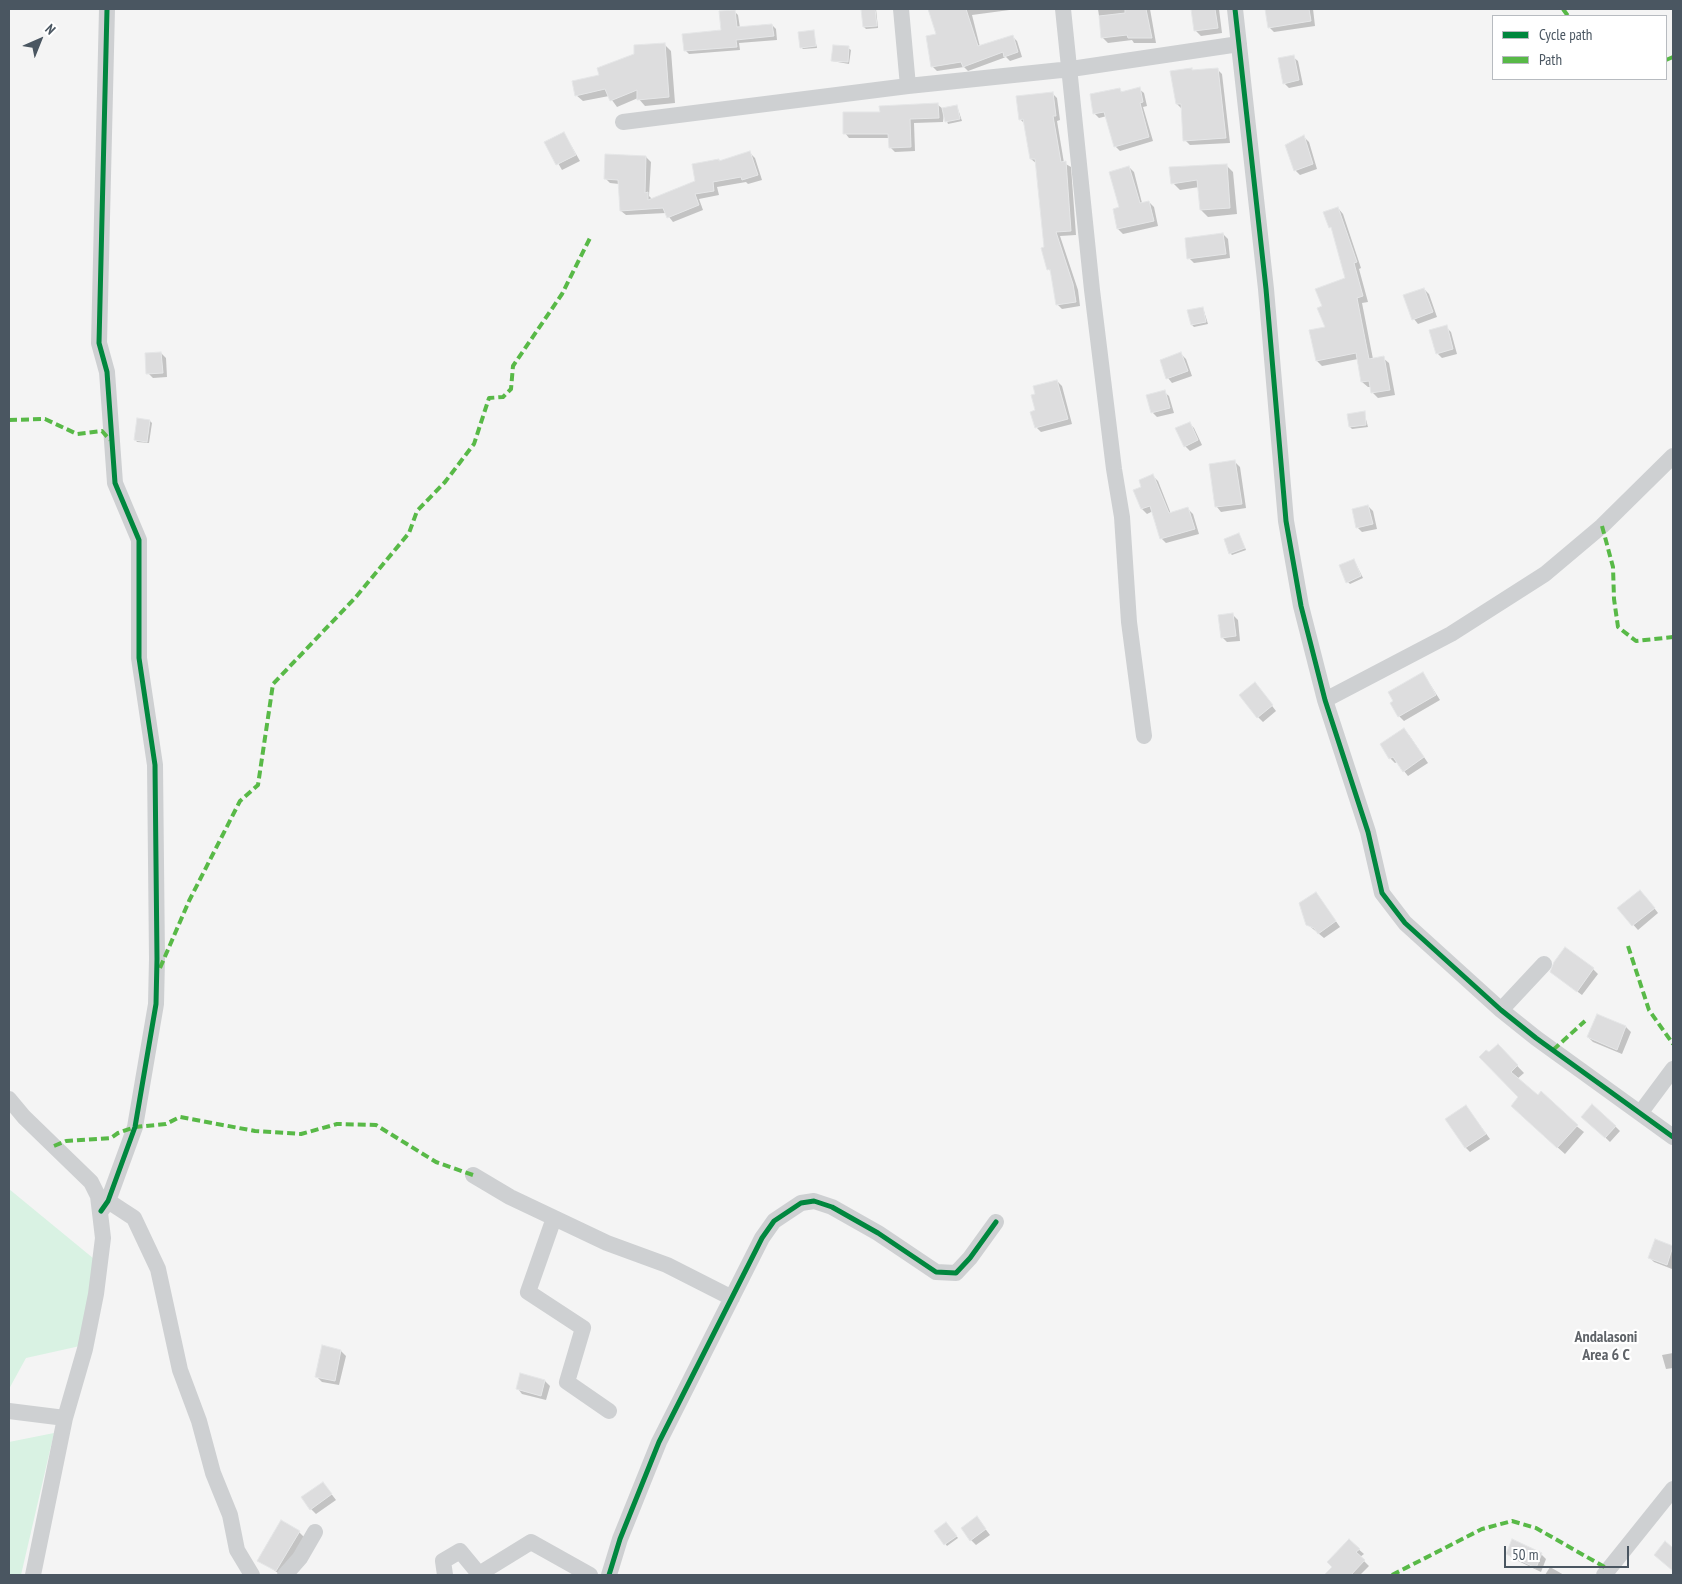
<!DOCTYPE html>
<html>
<head>
<meta charset="utf-8">
<style>
	body { margin:0 }
	#map { position:relative; width:1682px; height:1584px; overflow:hidden; background:#f4f4f4; font-family:"PT Sans Narrow",sans-serif }
	canvas { display:block }
	.frame { position:absolute; inset:0; border:10px solid #4a5661; pointer-events:none }
	.legend { position:absolute; left:1492px; top:15px; width:175px; height:65px; box-sizing:border-box; background:#fff; border:1px solid #b7bbc0; margin:0; padding:6px 9px; list-style:none; font-size:15px; color:#4a5661 }
	.legend li { display:flex; align-items:center; gap:10px; height:25px }
	.legend b { width:25px; border:1px solid #b7bbc0 }
	.north { position:absolute; left:15px; top:15px; width:50px; height:50px; -webkit-text-stroke:4px #fff; paint-order:stroke; rotate:44deg; font-size:14px; font-weight:700; line-height:20px; text-align:center; color:#4a5661 }
	.north::after { content:''; display:block; margin:auto; width:18px; height:22px; background:#4a5661; clip-path:polygon(50% 0,100% 100%,50% 72%,0 100%) }
	.scale { position:absolute; left:1504px; top:1546px; width:125px; height:22px; box-sizing:border-box; border:2px solid #4a5661; border-top:0; padding-left:6px; font-size:15px; line-height:18px; white-space:nowrap; color:#4a5661; -webkit-text-stroke:4px #fff; paint-order:stroke }
</style>
</head>
<body>
<div id="map">
<canvas width="1682" height="1584"></canvas>
<div class="frame"></div>
<ul class="legend">
<li><b style="height:6px;background:#00873e"></b>Cycle path</li>
<li><b style="height:6px;background:#58b947"></b>Path</li>
</ul>
<div class="north">N</div>
<div class="scale">50 m</div>
</div>
<script>
const ctx = document.querySelector('canvas').getContext('2d');
ctx.lineJoin = 'round';
function fill(path, color) { ctx.fillStyle = color; ctx.fill(path, 'evenodd'); }
const poly = rows => new Path2D(rows.map(r => 'M' + r).join(''));
function stroke(path, color, width, dash) { ctx.strokeStyle = color; ctx.lineWidth = width; ctx.lineCap = dash ? 'butt' : 'round'; ctx.setLineDash(dash || []); ctx.stroke(path); }
function write(font, color, halo, rows, align = 'center') {
  ctx.font = font + ' "PT Sans Narrow",sans-serif'; ctx.lineWidth = 4.5; ctx.setLineDash([]); ctx.textBaseline = 'middle'; ctx.strokeStyle = halo; ctx.fillStyle = color; for (const [text, x, y, turn = 0] of rows) {
    ctx.save(); ctx.translate(x, y); ctx.rotate((+turn || 0) * Math.PI / 180); ctx.textAlign = isNaN(turn) ? turn : align; if (halo) ctx.strokeText(text, 0, 0); ctx.fillText(text, 0, 0); ctx.restore();
  }
}
fill(poly([
	[9,1189,99,1263,80,1346,26,1358,9,1389],
	[54,1433,21,1575,9,1575,9,1442]
]), '#d9f2e3');
fill(poly([
	[863,9,876,9,878,28,866,29,864,27],
	[930,9,1017,9,972,15,980,47,1012,36,1017,41,1022,57,1010,61,1006,57,968,71,964,67,937,71,932,66,937,35],
	[1098,9,1150,9,1156,43,1134,43,1132,40,1108,43,1102,37],
	[1192,9,1219,9,1222,33,1201,36,1195,30],
	[1266,9,1313,9,1315,26,1274,32,1269,27],
	[734,11,738,15,740,28,772,25,776,29,777,40,739,43,740,50,689,54,685,50,723,31],
	[813,31,817,48,803,49,801,47],
	[665,45,671,51,675,103,645,106,638,98,617,107,609,96,583,101,576,95,601,76],
	[848,48,851,50,849,64,832,61],
	[1293,57,1298,61,1303,85,1289,88,1284,83],
	[1191,69,1193,71,1217,69,1222,74,1230,143,1190,145,1185,140,1182,109,1177,104],
	[1139,89,1144,93,1147,106,1143,107,1153,141,1120,151,1115,146,1107,116,1099,118,1094,113,1120,90,1123,93],
	[1052,93,1057,98,1060,120,1057,121,1064,163,1071,167,1076,235,1060,236,1078,290,1080,306,1062,309,1057,304,1052,272,1048,269,1037,164,1031,159,1025,124,1020,119],
	[938,105,943,109,957,106,962,121,948,124,944,113,943,122,914,123,915,151,895,152,890,147,890,138,849,138,845,133,881,113],
	[564,133,580,161,562,170,546,142],
	[1304,137,1309,142,1317,169,1300,175,1295,170],
	[750,153,755,158,762,180,748,184,746,182,717,187,719,195,699,199,703,210,673,222,666,213,626,215,621,211,619,184,610,183,605,178,646,157,651,162,649,196,653,200,696,182,719,160,721,162],
	[1226,165,1233,172,1237,214,1208,217,1201,210,1199,187,1180,190,1173,183],
	[1129,167,1134,172,1142,203,1149,202,1154,207,1158,226,1123,234,1118,229],
	[1338,208,1343,214,1361,268,1359,269,1368,302,1362,303,1373,359,1383,358,1389,363,1395,395,1378,398,1372,392,1371,387,1368,387,1362,382,1358,359,1322,366,1317,361,1326,328,1324,307,1347,279,1333,230,1325,213],
	[1223,234,1228,239,1230,258,1194,263,1189,258],
	[1424,289,1429,294,1437,317,1418,324,1414,319],
	[1203,308,1208,324,1194,327,1192,325],
	[1446,327,1451,332,1457,354,1442,358,1437,353],
	[161,353,166,358,167,377,153,378,148,373],
	[1181,354,1186,359,1192,376,1172,383,1168,378],
	[1057,381,1062,386,1072,424,1041,432,1036,427,1036,411],
	[1164,392,1169,396,1174,413,1157,417,1152,412],
	[1364,412,1368,427,1352,429,1350,427],
	[150,421,152,423,149,443,137,442,135,439],
	[1189,423,1194,428,1202,445,1190,451,1185,446],
	[1235,462,1240,467,1246,508,1221,512,1217,507],
	[1153,476,1158,481,1171,514,1188,509,1193,514,1199,534,1166,543,1161,538,1153,511,1147,514,1142,509,1135,491,1143,487],
	[1368,506,1373,511,1377,529,1362,532,1357,527],
	[1239,534,1246,550,1232,555,1230,553],
	[1354,560,1363,578,1350,584,1348,582],
	[1233,615,1238,620,1240,641,1227,642,1222,637],
	[1423,673,1440,700,1404,721,1399,716],
	[1259,689,1276,711,1263,722,1258,717],
	[1409,735,1428,763,1408,776,1397,762,1395,763,1390,758],
	[1316,893,1340,927,1324,938,1307,924],
	[1645,896,1658,913,1638,930,1619,909],
	[1593,969,1598,974,1582,995,1551,972],
	[1598,1015,1626,1027,1631,1032,1622,1054,1593,1042,1588,1037],
	[1498,1046,1524,1073,1517,1079,1584,1132,1565,1154,1519,1113,1520,1097,1489,1054],
	[1466,1106,1490,1139,1470,1152,1466,1148],
	[1583,1116,1615,1126,1620,1131,1610,1142],
	[1656,1240,1673,1247,1672,1269,1654,1262,1649,1257],
	[341,1351,346,1356,339,1385,322,1382,317,1377],
	[1673,1353,1673,1368,1666,1369,1662,1355],
	[545,1381,550,1386,546,1400,522,1394,518,1389],
	[323,1483,336,1500,316,1514,311,1509],
	[977,1518,990,1535,976,1545,971,1540],
	[948,1525,958,1538,947,1546,936,1531],
	[299,1532,304,1537,281,1575,259,1560],
	[1349,1541,1364,1554,1360,1557,1369,1566,1360,1575,1337,1575,1331,1570],
	[1507,1553,1541,1554,1546,1559,1541,1572,1512,1558],
	[1550,1567,1564,1575,1545,1575]
]), '#0003');
const building = poly([
	[861,9,875,9,877,26,863,27,861,9],
	[928,9,966,9,978,46,1013,35,1018,52,1004,57,1003,52,963,67,961,62,931,67,926,36,936,34,928,9],
	[1125,9,1146,9,1152,38,1128,38,1127,35,1101,38,1099,16,1125,13,1125,9],
	[1191,9,1215,9,1218,28,1194,31,1191,9],
	[1265,9,1309,9,1311,21,1268,28,1265,9],
	[735,10,737,27,772,24,774,36,736,40,737,47,684,51,682,34,721,30,719,11,735,10],
	[814,30,816,46,800,48,798,32,814,30],
	[665,43,669,97,637,100,637,90,610,101,605,89,575,96,572,81,599,75,597,68,634,54,634,45,665,43],
	[833,45,849,46,848,62,831,61,833,45],
	[1294,55,1299,80,1283,84,1278,58,1294,55],
	[1192,68,1192,70,1218,68,1226,138,1183,141,1181,104,1176,104,1170,71,1192,68],
	[1140,87,1143,102,1140,103,1149,137,1114,147,1104,112,1093,114,1090,94,1120,88,1121,92,1140,87],
	[1053,92,1056,116,1053,116,1061,162,1066,161,1071,231,1056,232,1073,284,1076,302,1056,305,1050,269,1047,270,1041,248,1044,247,1035,159,1030,159,1023,119,1019,120,1016,96,1053,92],
	[938,103,939,118,910,119,911,147,889,148,888,134,843,134,843,112,880,112,879,106,938,103],
	[957,105,960,119,945,122,942,108,957,105],
	[564,132,576,155,556,165,544,142,564,132],
	[1304,135,1313,164,1294,171,1285,145,1304,135],
	[750,151,758,175,742,180,741,177,713,182,714,191,695,194,699,205,667,218,663,208,620,211,618,180,604,179,605,154,646,156,645,193,648,192,648,200,695,181,692,164,719,159,719,161,750,151],
	[1227,164,1230,208,1200,210,1197,180,1171,184,1169,167,1227,164],
	[1129,166,1140,203,1149,201,1154,221,1117,229,1113,209,1119,207,1109,172,1129,166],
	[1338,207,1357,262,1354,263,1363,296,1357,298,1369,359,1384,356,1390,390,1371,393,1369,381,1361,382,1356,353,1316,361,1309,330,1325,327,1317,308,1322,306,1315,289,1345,278,1331,227,1329,228,1323,212,1338,207],
	[1223,233,1226,254,1187,259,1185,238,1223,233],
	[1424,288,1433,312,1412,320,1403,295,1424,288],
	[1203,307,1206,322,1191,325,1187,310,1203,307],
	[1447,325,1453,349,1436,354,1429,330,1447,325],
	[161,352,163,373,146,374,145,353,161,352],
	[1181,352,1188,371,1166,379,1160,360,1181,352],
	[1057,380,1068,419,1035,428,1030,412,1035,410,1031,395,1035,394,1033,386,1057,380],
	[1165,390,1170,408,1151,413,1146,395,1165,390],
	[1365,411,1366,425,1349,427,1347,414,1365,411],
	[137,418,150,420,147,442,134,440,137,418],
	[1190,422,1198,440,1184,447,1175,428,1190,422],
	[1235,460,1242,504,1215,507,1209,464,1235,460],
	[1153,474,1169,513,1188,507,1195,529,1160,539,1150,506,1141,509,1133,490,1141,487,1139,480,1153,474],
	[1368,505,1373,524,1356,528,1352,509,1368,505],
	[1239,533,1245,548,1229,554,1224,539,1239,533],
	[1354,559,1361,576,1346,583,1339,565,1354,559],
	[1233,613,1236,636,1221,638,1218,615,1233,613],
	[1423,672,1436,695,1398,717,1390,703,1393,701,1388,692,1423,672],
	[1255,682,1273,705,1257,718,1239,695,1255,682],
	[1404,728,1424,757,1403,772,1393,757,1389,759,1380,744,1404,728],
	[1640,890,1655,908,1632,926,1617,908,1640,890],
	[1316,892,1336,921,1318,934,1314,928,1306,925,1299,903,1316,892],
	[1565,947,1594,968,1577,992,1550,972,1554,962,1565,947],
	[1597,1014,1626,1026,1617,1050,1587,1037,1597,1014],
	[1498,1044,1518,1065,1511,1072,1538,1095,1541,1091,1578,1125,1557,1148,1511,1106,1518,1097,1479,1057,1486,1050,1489,1052,1498,1044],
	[1592,1104,1616,1126,1605,1138,1581,1117,1592,1104],
	[1466,1105,1486,1134,1465,1148,1445,1119,1466,1105],
	[1655,1239,1673,1246,1667,1265,1648,1258,1655,1239],
	[322,1345,341,1350,335,1381,315,1377,322,1345],
	[520,1373,545,1380,541,1396,516,1389,520,1373],
	[323,1482,332,1494,310,1510,301,1497,323,1482],
	[977,1516,986,1529,970,1541,961,1528,977,1516],
	[281,1520,300,1531,276,1571,257,1561,281,1520],
	[946,1522,957,1536,944,1545,934,1531,946,1522],
	[1349,1539,1360,1549,1356,1552,1365,1560,1351,1575,1324,1575,1332,1567,1327,1562,1349,1539],
	[1512,1539,1542,1553,1536,1568,1506,1554,1512,1539],
	[1665,1541,1673,1548,1673,1571,1654,1555,1665,1541]
]);
fill(building, '#ddddde');
stroke(building, '#e5e6e7', 1);
stroke(poly([
	[901,9,908,86],
	[1063,9,1092,290,1114,469,1122,517,1129,622,1144,736],
	[1235,9,1266,289,1286,521,1301,606,1325,700,1368,832,1382,893,1405,923,1501,1010,1536,1038,1673,1137],
	[623,122,908,86,1071,69,1239,44],
	[1325,700,1451,634,1545,574,1602,526,1673,456],
	[1501,1010,1544,964],
	[9,1099,24,1117,91,1182,98,1196,103,1238,96,1294,85,1349,65,1418,33,1575],
	[1641,1112,1673,1069],
	[473,1175,510,1197,607,1243,667,1265,732,1298],
	[108,1201,134,1218,158,1269,180,1370,199,1421,213,1473,230,1515,237,1550,252,1575],
	[101,1211,108,1201,135,1127,156,1004,157,959,155,765,139,658,139,540,115,483,107,372,99,343,107,9],
	[554,1218,528,1292,583,1328,567,1382,609,1411],
	[9,1411,65,1418],
	[479,1574,531,1542,590,1575],
	[285,1575,300,1558,315,1532],
	[445,1575,443,1561,460,1551,479,1574,477,1575],
	[609,1575,620,1539,659,1442,762,1238,774,1221,801,1203,814,1201,832,1207,878,1233,936,1272,956,1273,970,1258,996,1222],
	[1604,1575,1673,1489]
]), '#ced0d2', 16);
stroke(poly([
	[1563,9,1568,16],
	[1666,60,1673,57],
	[9,420,45,419,77,434,102,431,110,440],
	[1602,526,1613,567,1614,599,1618,627,1636,641,1673,637],
	[1628,946,1649,1010,1673,1044],
	[160,968,189,901,240,801,258,785,273,684,355,598,409,533,417,511,445,482,474,444,489,398,503,397,511,389,513,366,562,294,591,236],
	[1553,1050,1585,1021],
	[54,1146,66,1141,111,1138,118,1133,135,1127,166,1124,180,1117,255,1131,301,1134,337,1124,376,1125,436,1162,473,1175],
	[1392,1575,1482,1529,1512,1521,1536,1528,1608,1569]
]), '#58b947', 4, [8, 4]);
stroke(poly([
	[1235,9,1266,289,1286,521,1301,606,1325,700,1368,832,1382,893,1405,923,1501,1010,1536,1038,1673,1137],
	[101,1211,108,1201,135,1127,156,1004,157,959,155,765,139,658,139,540,115,483,107,372,99,343,107,9],
	[609,1575,620,1539,659,1442,762,1238,774,1221,801,1203,814,1201,832,1207,878,1233,936,1272,956,1273,970,1258,996,1222]
]), '#00873e', 5);
write('bold 16px', '#5f6368', '#fff', [
	["Andalasoni",1606,1337],
	["Area 6 C",1606,1355]
]);
</script>
</body>
</html>
